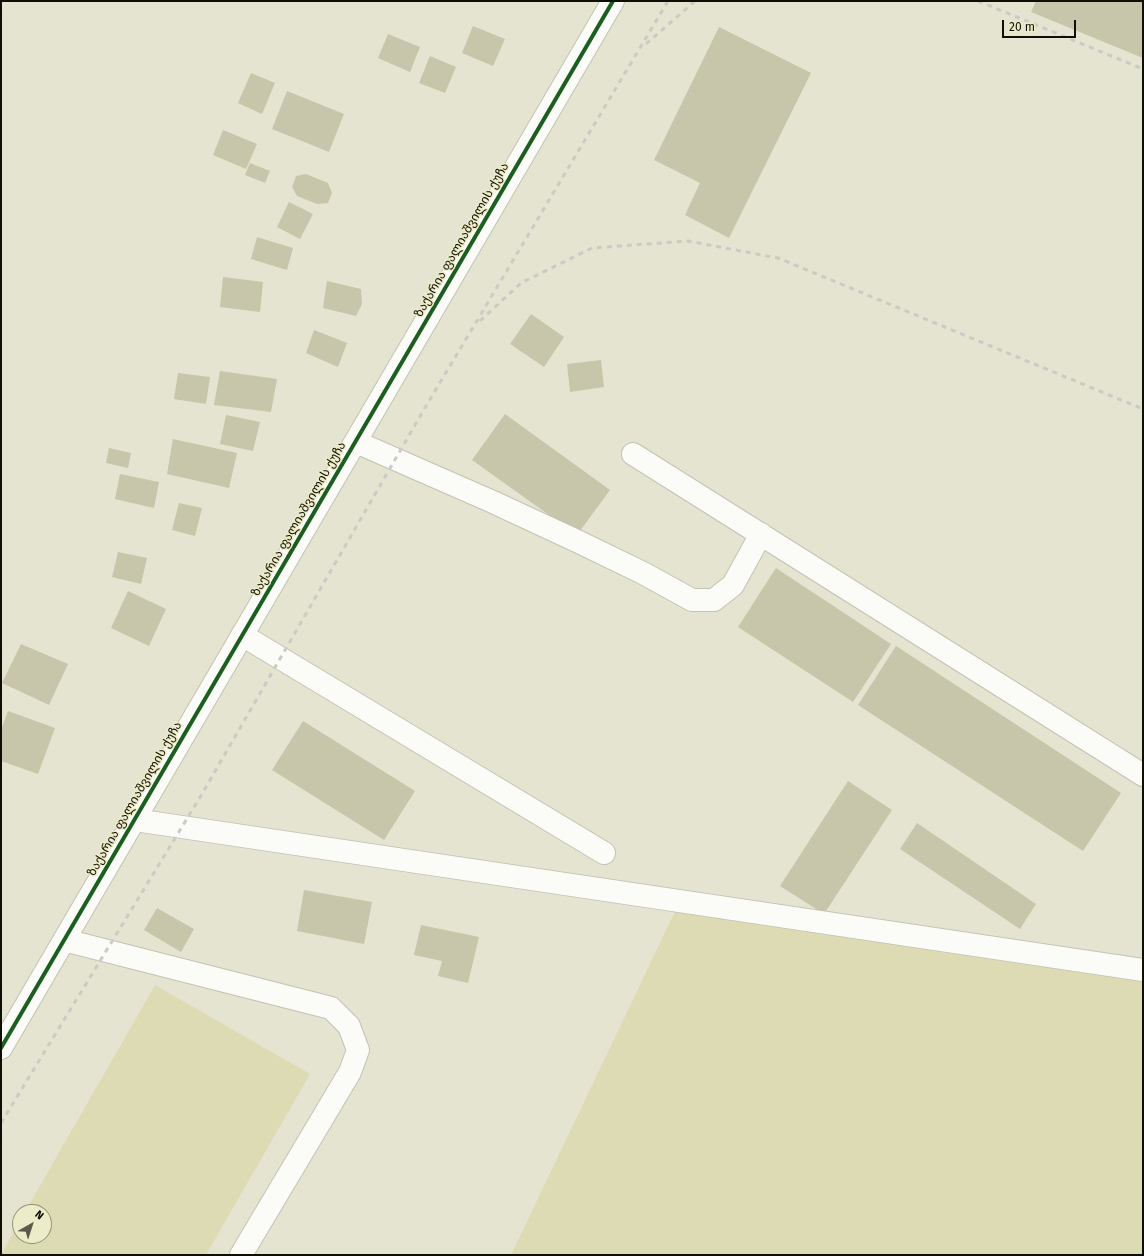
<!DOCTYPE html>
<html>
<head>
<meta charset="utf-8">
<style>
	body { margin:0 }
	#map { position:relative; width:1144px; height:1256px; overflow:hidden; background:#e5e4d0; font-family:"Fira Sans",sans-serif }
	canvas { display:block }
	.frame { position:absolute; inset:0; border:2px solid #0f0e03; pointer-events:none }
	.north { position:absolute; left:12px; top:1204px; width:40px; height:40px; box-sizing:border-box; background:#edecc8; border:1px solid #949379; border-radius:50%; rotate:39deg; font-size:11px; font-weight:700; line-height:16px; text-align:center; color:#0f0e03 }
	.north::after { content:''; display:block; margin:auto; width:14px; height:18px; background:#5a594b; clip-path:polygon(50% 0,100% 100%,50% 72%,0 100%) }
	.scale { position:absolute; left:1002px; top:20px; width:74px; height:18px; box-sizing:border-box; border:2px solid #0f0e03; border-top:0; padding-left:5px; font-size:12px; line-height:14px; white-space:nowrap; color:#0f0e03; -webkit-text-stroke:3px #edecc8; paint-order:stroke }
</style>
</head>
<body>
<div id="map">
<canvas width="1144" height="1256"></canvas>
<div class="frame"></div>
<div class="north">N</div>
<div class="scale">20 m</div>
</div>
<script>
const ctx = document.querySelector('canvas').getContext('2d');
ctx.lineJoin = 'round';
function fill(path, color) { ctx.fillStyle = color; ctx.fill(path, 'evenodd'); }
const poly = rows => new Path2D(rows.map(r => 'M' + r).join(''));
function stroke(path, color, width, dash) { ctx.strokeStyle = color; ctx.lineWidth = width; ctx.lineCap = dash ? 'butt' : 'round'; ctx.setLineDash(dash || []); ctx.stroke(path); }
function write(font, color, halo, rows, align = 'center') {
  ctx.font = font + ' "Fira Sans","Noto Sans Georgian",sans-serif'; ctx.lineWidth = 3; ctx.setLineDash([]); ctx.textBaseline = 'middle'; ctx.strokeStyle = halo; ctx.fillStyle = color; for (const [text, x, y, turn = 0] of rows) {
    ctx.save(); ctx.translate(x, y); ctx.rotate((+turn || 0) * Math.PI / 180); ctx.textAlign = isNaN(turn) ? turn : align; if (halo) ctx.strokeText(text, 0, 0); ctx.fillText(text, 0, 0); ctx.restore();
  }
}
fill(poly([
	[680,901,1143,970,1143,1255,511,1255],
	[155,985,310,1074,206,1255,1,1255,20,1220,20,1236,44,1236,44,1212,25,1212]
]), '#dddbb3');
fill(poly([
	[1036,1,1143,1,1143,58,1031,12],
	[473,26,505,39,493,66,462,53],
	[719,27,811,73,729,238,685,215,700,183,654,160],
	[388,34,420,47,410,72,378,58],
	[430,56,456,67,445,93,419,83],
	[251,73,275,83,262,114,238,103],
	[287,91,344,114,329,152,272,129],
	[223,130,257,144,246,169,213,155],
	[250,163,270,171,265,183,245,175],
	[306,174,328,183,332,193,328,203,317,204,297,196,292,187,296,176],
	[289,202,313,214,300,239,277,227],
	[257,237,293,248,287,270,251,259],
	[223,277,263,282,260,312,220,307],
	[327,281,361,289,362,304,356,316,323,308],
	[531,314,564,337,544,367,510,344],
	[314,330,347,343,338,367,306,353],
	[601,360,604,387,570,392,567,364],
	[220,371,277,379,271,412,214,405],
	[178,373,210,377,206,404,174,399],
	[505,414,610,490,577,535,472,460],
	[226,415,260,422,253,451,220,444],
	[173,439,237,453,229,488,167,474],
	[109,448,131,453,128,468,106,463],
	[120,474,159,482,154,508,115,499],
	[179,503,202,508,195,536,172,530],
	[118,552,147,558,141,584,112,577],
	[776,568,891,644,853,702,738,627],
	[128,591,166,609,149,646,111,628],
	[21,644,68,664,49,705,2,683],
	[896,646,1121,793,1083,851,858,705],
	[8,711,55,728,38,774,1,761,1,730],
	[303,721,415,791,384,840,272,770],
	[848,781,892,810,824,914,780,886],
	[917,823,1036,904,1020,929,900,849],
	[304,890,372,902,364,944,297,931],
	[157,908,194,929,181,952,144,930],
	[421,925,479,937,468,983,438,976,442,961,414,955]
]), '#c7c5aa');
const minor = poly([
	[356,442,493,502,579,542,643,573,692,600,714,600,733,585,761,534],
	[633,454,1143,775],
	[242,635,604,853],
	[135,820,1143,970],
	[64,940,331,1008,349,1026,358,1050,350,1072,241,1255],
	[1,1048,613,1]
]);
stroke(minor, '#c3c2b4', 24);
stroke(minor, '#fbfbf8', 22);
stroke(poly([
	[978,1,1143,69],
	[646,44,695,1],
	[480,321,521,283,592,248,688,241,778,258,1143,409],
	[1,1123,199,799,426,406,668,1]
]), '#cbcac5', 3, [5, 5]);
stroke(poly([
	[1,1048,613,1]
]), '#1b5e20', 4);
write('12px', '#0f0e03', '#edecc8', [
	["ზაქარია ფალიაშვილის ქუჩა",462,240,-60],
	["ზაქარია ფალიაშვილის ქუჩა",299,519,-60],
	["ზაქარია ფალიაშვილის ქუჩა",135,799,-60]
]);
</script>
</body>
</html>
